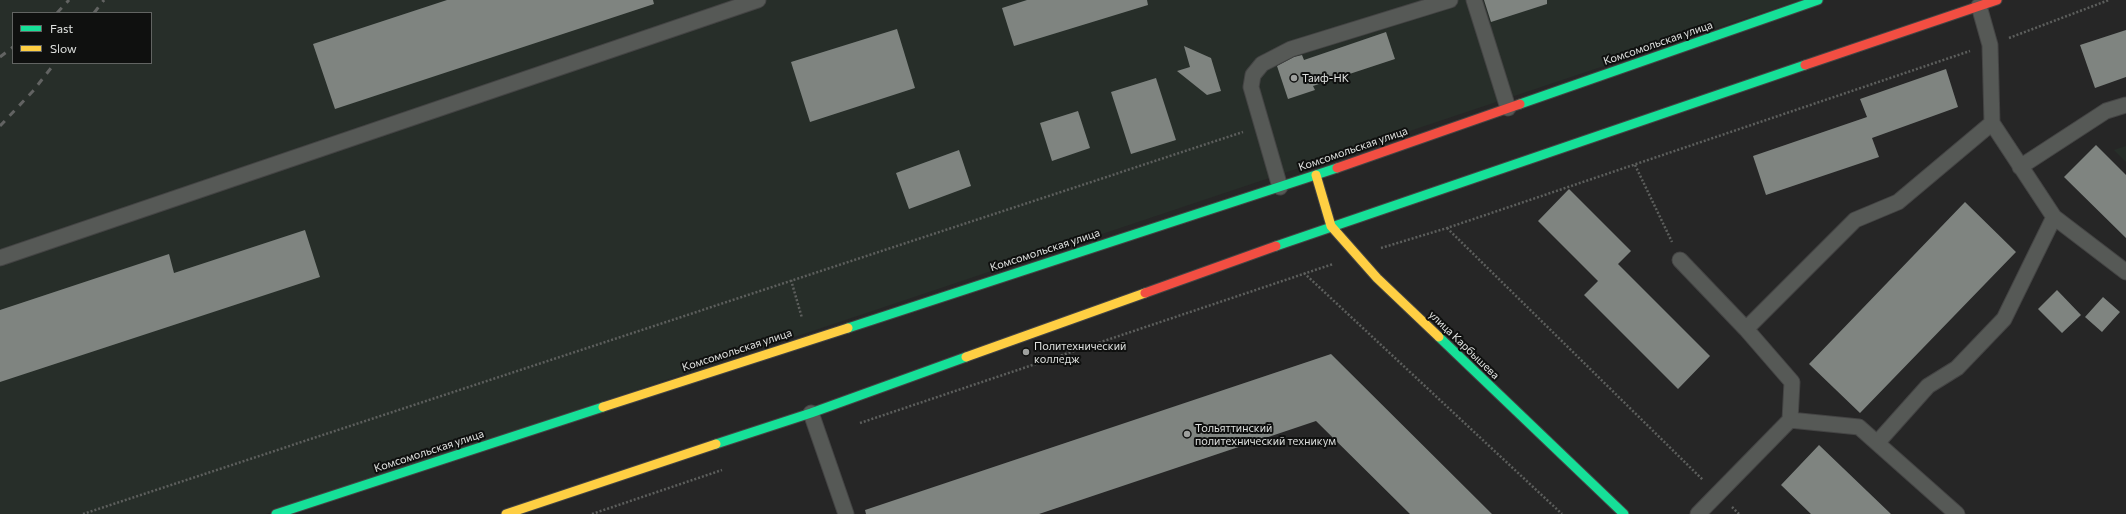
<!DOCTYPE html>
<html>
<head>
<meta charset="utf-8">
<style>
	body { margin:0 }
	#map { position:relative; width:2126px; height:514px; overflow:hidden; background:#262626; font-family:Commissioner,sans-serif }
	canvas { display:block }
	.legend { position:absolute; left:12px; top:12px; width:140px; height:52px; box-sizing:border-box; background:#0f100f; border:1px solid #626462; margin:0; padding:5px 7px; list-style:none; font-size:12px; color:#dfe1df }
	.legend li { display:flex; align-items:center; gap:8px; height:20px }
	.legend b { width:20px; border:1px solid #626462 }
</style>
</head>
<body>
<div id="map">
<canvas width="2126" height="514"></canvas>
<ul class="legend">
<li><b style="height:5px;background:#16e098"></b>Fast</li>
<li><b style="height:5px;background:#ffcf43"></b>Slow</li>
</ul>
</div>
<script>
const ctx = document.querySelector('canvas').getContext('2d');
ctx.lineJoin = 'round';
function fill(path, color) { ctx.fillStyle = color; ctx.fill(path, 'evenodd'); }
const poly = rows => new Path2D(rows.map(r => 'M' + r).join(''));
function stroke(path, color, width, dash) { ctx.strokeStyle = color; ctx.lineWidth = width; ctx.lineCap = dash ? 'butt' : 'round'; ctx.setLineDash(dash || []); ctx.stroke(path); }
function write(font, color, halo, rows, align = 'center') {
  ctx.font = font + ' Commissioner,sans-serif'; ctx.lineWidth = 4; ctx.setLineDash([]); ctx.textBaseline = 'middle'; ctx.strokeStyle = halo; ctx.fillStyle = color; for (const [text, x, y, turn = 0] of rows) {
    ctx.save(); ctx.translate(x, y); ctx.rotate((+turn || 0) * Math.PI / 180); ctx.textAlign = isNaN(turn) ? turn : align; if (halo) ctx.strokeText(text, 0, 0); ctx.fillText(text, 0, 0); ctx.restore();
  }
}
fill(poly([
	[0,0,1801,0,266,514,0,514],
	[13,13,151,13,151,63,13,63],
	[2126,146,2126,162,2114,150]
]), '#272e29');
fill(poly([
	[447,0,653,0,654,4,335,109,313,44],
	[1027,0,1147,0,1148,5,1014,46,1002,8],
	[1484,0,1547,0,1547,4,1491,22],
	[897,29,915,88,810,122,791,62],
	[2126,30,2126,77,2095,88,2080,45],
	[1386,32,1395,59,1313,86,1315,90,1288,99,1277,66,1294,57,1302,55,1304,60],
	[1184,46,1211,58,1221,91,1207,95,1177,71,1190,67],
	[1946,69,1958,107,1872,138,1879,157,1766,195,1753,156,1867,117,1860,99],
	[1156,78,1176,140,1131,154,1111,92],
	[1078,111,1090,148,1052,161,1040,123],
	[2096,145,2126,175,2126,238,2064,177],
	[959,150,971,186,909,209,896,173],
	[1569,189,1631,251,1618,264,1710,356,1678,389,1584,295,1598,281,1538,221],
	[1965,202,2016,252,1860,413,1809,364],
	[305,230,320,277,0,382,0,310,169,254,174,273],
	[2057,290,2081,315,2062,333,2038,309],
	[2103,297,2120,312,2102,332,2085,317],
	[1331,354,1492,514,1410,514,1316,421,1039,514,866,514,865,510],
	[1819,445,1891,514,1811,514,1781,485]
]), '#7f8480');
const lane = poly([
	[1474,0,1508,108],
	[1979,6,1990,45,1992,123,2054,217,2126,272],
	[2020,167,2106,111,2126,105],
	[1280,187,1251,87,1253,75,1262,64,1291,49,1450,0],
	[0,258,758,0],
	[1680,260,1746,329,1792,382,1790,420,1698,514],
	[1746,329,1855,220,1898,202,1992,123],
	[811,413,846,514],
	[1790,420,1859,427,1957,514],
	[1877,443,1928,386,1957,368,2004,319,2054,217]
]);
const fast = poly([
	[1520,104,1818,0],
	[1276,246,1805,65],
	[848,328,1337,168],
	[1439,337,1624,514],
	[716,444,811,413,966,357],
	[276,514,603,407]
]);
const slow = poly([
	[1316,175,1331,226,1377,278,1439,337],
	[966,357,1145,293],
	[603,407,848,328],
	[506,514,716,444]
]);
const jam = poly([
	[1805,65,1997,0],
	[1337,168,1520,104],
	[1145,293,1276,246]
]);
stroke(lane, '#444', 17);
stroke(fast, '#444', 11);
stroke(slow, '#444', 11);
stroke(jam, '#444', 11);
stroke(poly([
	[2009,38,2109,0],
	[1635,165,1672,242],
	[1447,228,1703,480],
	[1381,248,1447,228,1970,51],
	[1304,273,1562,514],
	[791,280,802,318],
	[860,423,1333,264],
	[1732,507,1739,514],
	[83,514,1243,132],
	[592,514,722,470]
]), '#5d5f5d', 2.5, [2, 2]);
stroke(lane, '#565956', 15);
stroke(fast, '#16e098', 9);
stroke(slow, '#ffcf43', 9);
stroke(jam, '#f24e42', 9);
stroke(poly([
	[57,13,69,0],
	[94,13,104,0],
	[0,57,13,47],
	[0,126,33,91,55,63]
]), '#626362', 3, [7, 7]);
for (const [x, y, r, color] of [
	[1294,78,4,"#9ea09e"],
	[1026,352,4,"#9ea09e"],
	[1187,434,4,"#9ea09e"]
]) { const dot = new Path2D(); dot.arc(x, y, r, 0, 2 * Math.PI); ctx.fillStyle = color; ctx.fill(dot); stroke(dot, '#0f100f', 1.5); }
write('11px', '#dfe1df', '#0f100f', [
	["Комсомольская улица",1658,43,-19],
	["Комсомольская улица",1353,149,-19],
	["Комсомольская улица",1045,250,-18],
	["улица Карбышева",1464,345,44],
	["Комсомольская улица",737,350,-18],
	["Комсомольская улица",429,451,-18]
]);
write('11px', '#dfe1df', '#0f100f', [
	["Таиф-НК",1302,78],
	["Политехнический",1034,346],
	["колледж",1034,359],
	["Тольяттинский",1195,428],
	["политехнический техникум",1195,441]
], 'left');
</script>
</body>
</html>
